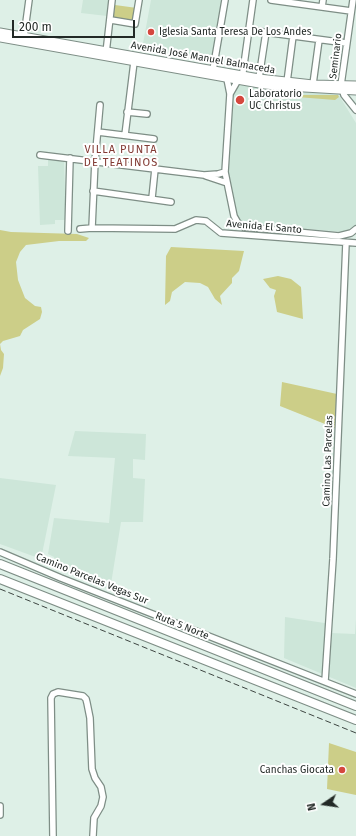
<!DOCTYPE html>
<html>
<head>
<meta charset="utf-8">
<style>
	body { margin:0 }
	#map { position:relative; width:356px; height:836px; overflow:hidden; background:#def0e7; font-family:"Fira Sans",sans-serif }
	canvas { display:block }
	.north { position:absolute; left:304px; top:784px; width:40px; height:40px; -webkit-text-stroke:3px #fff; paint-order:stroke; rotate:257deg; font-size:11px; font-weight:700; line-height:16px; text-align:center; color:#222926 }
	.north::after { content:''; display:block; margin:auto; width:14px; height:18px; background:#222926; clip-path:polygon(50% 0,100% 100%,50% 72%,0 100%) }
	.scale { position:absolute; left:12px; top:20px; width:123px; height:18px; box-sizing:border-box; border:2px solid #222926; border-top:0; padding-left:5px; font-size:12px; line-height:14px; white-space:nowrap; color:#222926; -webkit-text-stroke:3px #fff; paint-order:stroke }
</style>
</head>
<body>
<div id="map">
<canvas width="356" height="836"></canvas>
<div class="north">N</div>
<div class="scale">200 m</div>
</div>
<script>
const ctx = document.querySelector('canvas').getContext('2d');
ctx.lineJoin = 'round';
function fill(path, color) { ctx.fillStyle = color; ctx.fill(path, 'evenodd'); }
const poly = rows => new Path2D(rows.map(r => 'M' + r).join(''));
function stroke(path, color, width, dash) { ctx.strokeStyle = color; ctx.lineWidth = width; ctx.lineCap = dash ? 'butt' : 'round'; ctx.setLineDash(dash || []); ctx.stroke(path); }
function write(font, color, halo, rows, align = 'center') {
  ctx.font = font + ' "Fira Sans",sans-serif'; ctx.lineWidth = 4; ctx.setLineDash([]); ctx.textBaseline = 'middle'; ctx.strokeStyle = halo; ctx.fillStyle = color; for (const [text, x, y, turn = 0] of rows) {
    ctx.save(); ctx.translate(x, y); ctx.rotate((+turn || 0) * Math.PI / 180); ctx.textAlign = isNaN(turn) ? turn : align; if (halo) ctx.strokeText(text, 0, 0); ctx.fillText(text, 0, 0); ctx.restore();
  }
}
fill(poly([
	[83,0,109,0,107,16,81,13],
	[151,0,223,0,212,64,142,49],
	[241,84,284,91,338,94,356,123,356,226,345,232,251,225,243,224,238,219,228,169,230,94],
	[48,160,64,160,66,220,55,220,55,224,40,225,38,166,48,166],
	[75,431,146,434,145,460,133,459,133,478,145,479,143,522,121,522,110,590,57,569,54,557,48,554,54,518,109,523,115,458,68,456],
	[0,478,56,485,41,559,0,544],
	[285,617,331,624,331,633,355,634,356,619,356,688,284,658]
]), '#cde6d9');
fill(poly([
	[115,5,137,8,134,22,113,19],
	[296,95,338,95,339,97,335,100,297,97],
	[0,230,11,232,77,234,89,238,86,241,59,241,26,245,20,252,16,262,18,280,25,298,35,306,41,307,42,312,40,319,23,330,20,336,3,341,0,344,1,350,4,354,3,368,0,376],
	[171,247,244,251,239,271,232,278,232,283,220,296,222,305,215,299,208,287,200,283,185,282,172,292,170,301,165,305,166,256],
	[278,276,291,279,301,287,303,319,277,312,274,296,276,290,270,288,263,279],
	[282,382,337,394,335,428,280,406],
	[329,743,356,752,356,795,327,789]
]), '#ccce88');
const minor = poly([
	[271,0,351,11],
	[353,0,341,85,344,95,356,110],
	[322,7,323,0],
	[111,20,135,24,139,0],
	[249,30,346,43],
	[24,37,29,0],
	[106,53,112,0],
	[213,70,225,0],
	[259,78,266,32],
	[227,79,230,94,225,172,234,216,238,223,244,227,339,236,351,233,356,229],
	[242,79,253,0],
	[287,82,293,36],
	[313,84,319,40],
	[230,94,238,80],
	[127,112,147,114],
	[98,132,154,139],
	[125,135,134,62],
	[40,155,204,175,218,174,225,172],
	[206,176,227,183],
	[93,191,171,202],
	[152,198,155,169],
	[92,228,95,161,100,105],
	[80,229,92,228,175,229,196,220,206,221,221,233,356,243],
	[68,231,70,158],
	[0,552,61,578,356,694],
	[325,681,333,559,346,243],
	[0,806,0,815],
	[53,836,51,698,53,694,58,692,83,696,86,699,87,703,90,718,92,769,95,778,101,787,103,797,101,806,94,818,93,836]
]);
const major = poly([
	[0,32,259,78,313,84,356,85],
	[0,38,265,85,287,87,356,91]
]);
const highway = poly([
	[0,564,356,706],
	[0,579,356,720]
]);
stroke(minor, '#7e8e86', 8);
stroke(major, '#7e8e86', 9);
stroke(highway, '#7e8e86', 10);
stroke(minor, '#fff', 5.5);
stroke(major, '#fff', 7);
stroke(highway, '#fff', 8);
stroke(poly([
	[0,589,356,733]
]), '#3d4541', 1, [6, 3]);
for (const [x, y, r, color] of [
	[151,32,4,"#d5473e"],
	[240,100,5,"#d5473e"],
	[342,770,4,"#d5473e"]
]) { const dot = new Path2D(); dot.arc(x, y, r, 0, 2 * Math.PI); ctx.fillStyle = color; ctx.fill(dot); stroke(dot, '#fff', 1.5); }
write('10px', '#222926', '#fff', [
	["Iglesia Santa Teresa De Los Andes",159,32],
	["Laboratorio",249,94],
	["UC Christus",249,106],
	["Canchas Giocata",334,770,"right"]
], 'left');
write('10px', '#222926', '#fff', [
	["Seminario",336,56,-83],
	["Avenida José Manuel Balmaceda",203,58,10],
	["Avenida El Santo",264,227,5],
	["Camino Las Parcelas",328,461,-88],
	["Camino Parcelas Vegas Sur",92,579,22],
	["Ruta 5 Norte",182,626,22]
]);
ctx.letterSpacing = '1px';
write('11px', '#823a33', '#fff', [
	["VILLA PUNTA",121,150],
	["DE TEATINOS",121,163]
]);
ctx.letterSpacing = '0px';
</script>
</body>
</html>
